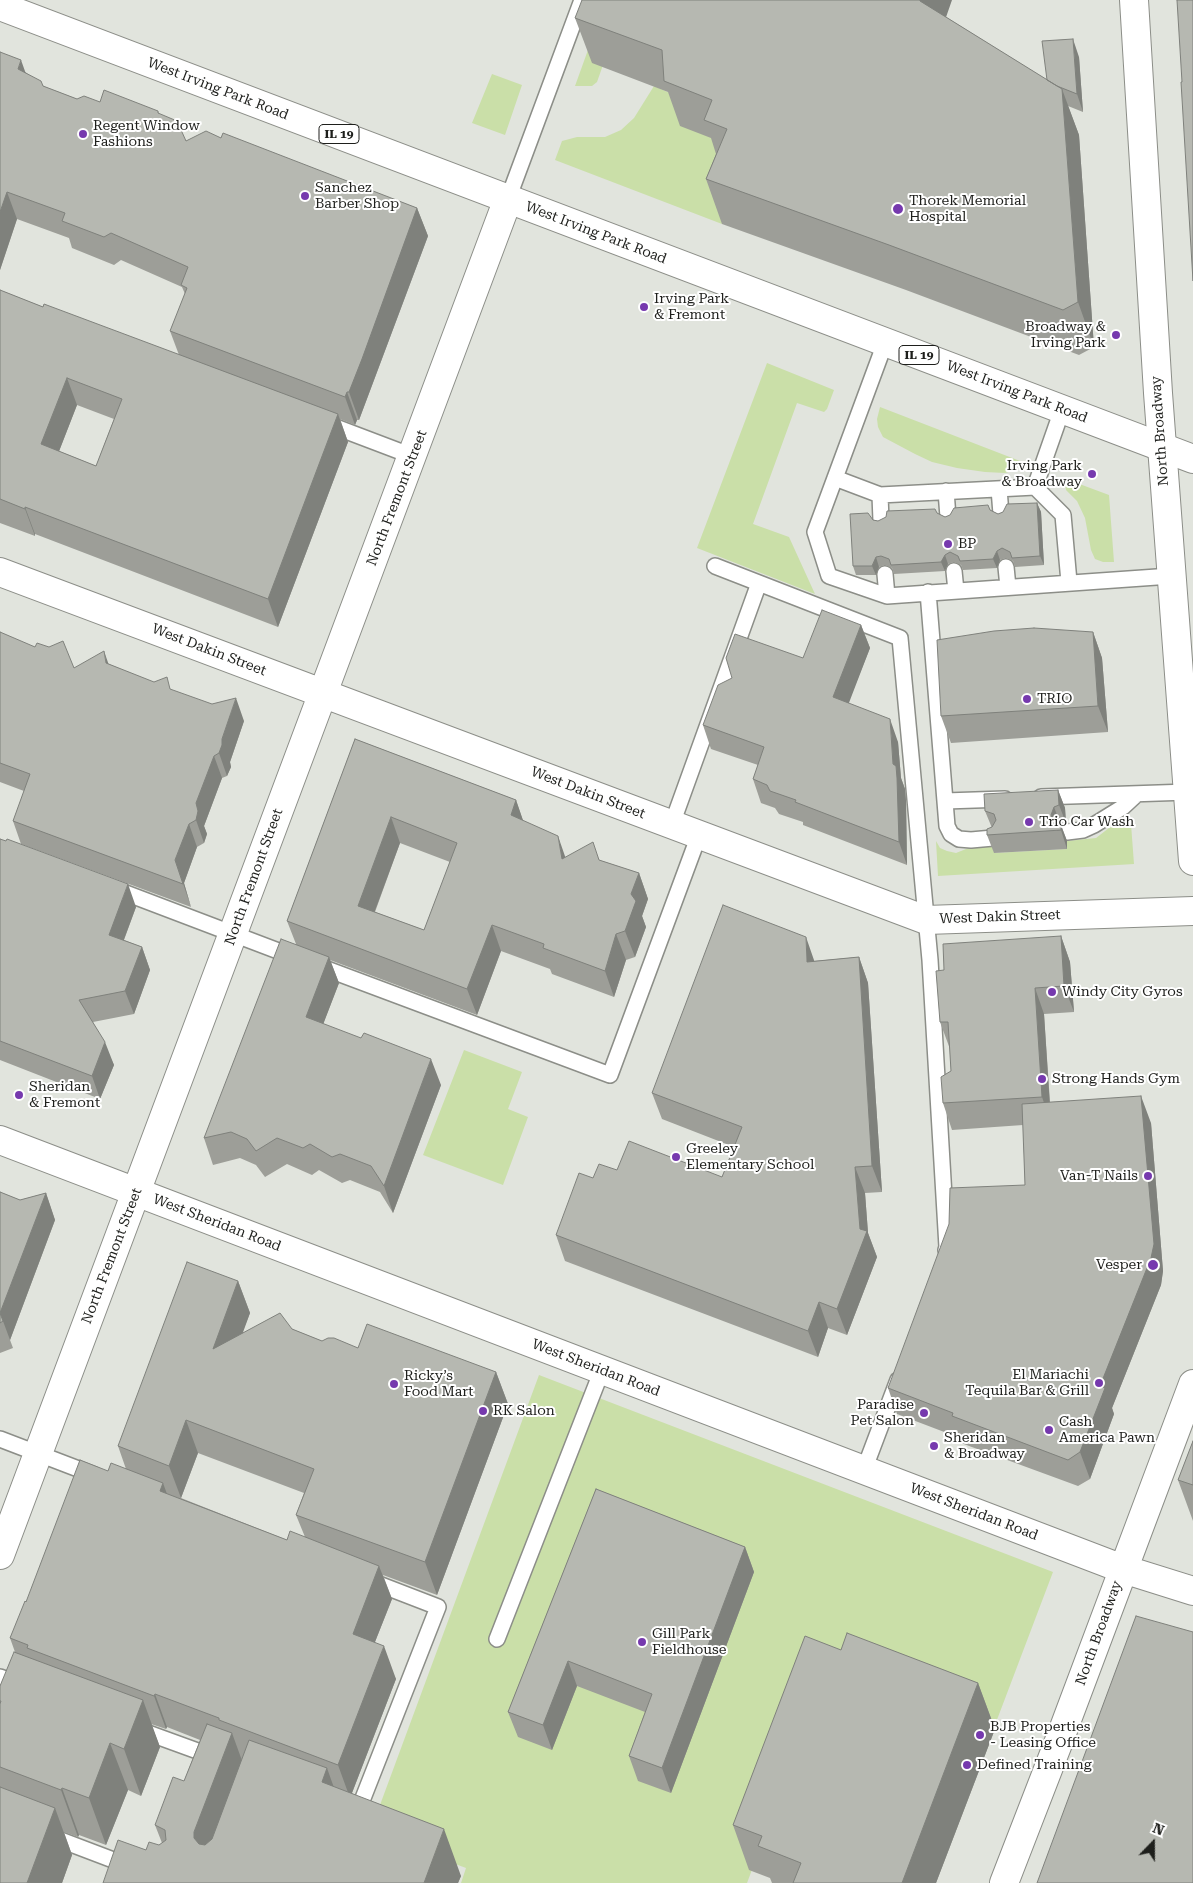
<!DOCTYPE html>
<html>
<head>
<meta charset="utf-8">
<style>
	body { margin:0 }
	#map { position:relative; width:1193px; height:1883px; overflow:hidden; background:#e1e4dd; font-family:"Roboto Serif",serif }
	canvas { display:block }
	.north { position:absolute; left:1128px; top:1818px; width:50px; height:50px; -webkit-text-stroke:4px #fff; paint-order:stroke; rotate:22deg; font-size:14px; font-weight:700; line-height:20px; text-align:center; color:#1e1f1c }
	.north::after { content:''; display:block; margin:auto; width:18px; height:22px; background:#1e1f1c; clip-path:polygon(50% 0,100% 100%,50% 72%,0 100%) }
</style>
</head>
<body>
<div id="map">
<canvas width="1193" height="1883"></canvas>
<div class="north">N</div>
</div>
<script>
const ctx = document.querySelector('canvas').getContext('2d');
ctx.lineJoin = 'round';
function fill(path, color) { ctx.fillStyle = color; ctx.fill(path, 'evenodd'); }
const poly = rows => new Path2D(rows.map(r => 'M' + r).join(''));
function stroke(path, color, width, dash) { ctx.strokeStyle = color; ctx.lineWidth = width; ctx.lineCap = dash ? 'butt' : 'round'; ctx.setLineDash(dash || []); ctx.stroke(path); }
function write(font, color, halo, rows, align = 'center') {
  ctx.font = font + ' "Roboto Serif",serif'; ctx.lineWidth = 4; ctx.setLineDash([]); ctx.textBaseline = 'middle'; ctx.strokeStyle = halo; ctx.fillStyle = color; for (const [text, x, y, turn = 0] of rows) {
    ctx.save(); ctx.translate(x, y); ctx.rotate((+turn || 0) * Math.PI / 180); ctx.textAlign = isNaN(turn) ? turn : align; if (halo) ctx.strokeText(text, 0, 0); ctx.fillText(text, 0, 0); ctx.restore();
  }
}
fill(poly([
	[606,0,622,11,597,82,592,86,575,86],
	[492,74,522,85,505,135,472,123],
	[654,86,713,112,743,174,722,224,555,160,562,141,577,137,605,137,621,130,634,118],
	[767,363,834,390,827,409,824,412,797,403,753,524,789,537,815,594,697,548],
	[880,407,1020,461,1012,471,1005,473,985,472,957,468,932,462,915,454,883,437,878,427,877,419],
	[1066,479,1109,495,1114,562,1103,562,1095,559,1091,550,1085,518,1077,501,1066,490,1065,484],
	[1125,823,1131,824,1134,864,938,876,936,841,940,848,947,851,956,853,971,847,993,844,994,853,1067,849,1067,841,1096,838,1109,828],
	[464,1050,522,1072,508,1109,528,1117,503,1185,423,1155],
	[539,1375,1053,1572,995,1725,830,1663,747,1883,461,1883,466,1868,370,1832]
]), '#cadfa8');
const lane = poly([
	[508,199,582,0],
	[885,343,815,532,829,576,887,596,1171,576],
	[325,423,412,456],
	[835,478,880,495,1035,487,1062,410],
	[1035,487,1063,515,1069,582],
	[999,489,1001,514],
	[946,491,948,517],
	[880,495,881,521],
	[715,566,900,638,930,960,947,1247,946,1250],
	[1006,567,1008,587],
	[954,571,956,591],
	[885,574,887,596],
	[928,592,947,826,951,834,959,839,971,840,993,838],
	[1041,797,1188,792],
	[945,801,1005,799],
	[672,824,759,583],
	[1067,832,1083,830,1094,825,1123,807,1137,794],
	[115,889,294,957],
	[316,965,610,1075,699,835],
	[0,1439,94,1475],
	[864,1470,898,1380],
	[497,1639,602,1370],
	[0,1677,22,1685],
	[137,1729,214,1757],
	[353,1809,358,1811,438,1607,368,1580],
	[50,1836,129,1866]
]);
const street = poly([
	[0,572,926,920,1193,911],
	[0,1555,508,199]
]);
const secondary = poly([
	[1134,0,1158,393,1193,861],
	[0,1140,1123,1569,1193,1591],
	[1004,1883,1059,1741,1193,1384]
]);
const primary = poly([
	[0,6,1193,459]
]);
stroke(lane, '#8c8e88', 18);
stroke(street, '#8c8e88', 30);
stroke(secondary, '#8c8e88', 30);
stroke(primary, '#8c8e88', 30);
stroke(lane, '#fff', 15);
stroke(street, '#fff', 28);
stroke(secondary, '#fff', 28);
stroke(primary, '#fff', 28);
fill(poly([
	[946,17,1047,80,1079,57,1083,112,1068,106,1079,135,1094,347,1079,355,906,290,722,224,706,179,716,154,711,138,680,126,668,92,592,63,575,18],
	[0,52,43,86,77,99,100,102,158,111,159,114,186,141,221,138,417,208,428,236,359,420,357,420,355,425,340,419,348,442,278,627,35,534,35,536,0,523,0,290,43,307,179,355,170,331,185,294,182,287,121,260,114,265,72,248,69,238,17,219,0,270],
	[77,405,114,419,96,466,59,451],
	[1037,503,1041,512,1044,565,1015,567,1013,561,1006,558,1000,560,997,568,963,570,961,565,954,562,948,564,945,571,894,574,892,568,885,565,879,567,876,575,856,575,853,566,873,520,878,521,937,513,945,517,990,510,998,514],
	[861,625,870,648,848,703,898,742,901,778,905,789,906,801,907,865,803,825,803,822,779,814,775,808,761,803,753,779,758,765,711,749,703,725,803,658],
	[0,632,74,668,109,664,244,721,230,762,231,767,227,776,222,778,204,826,207,834,204,843,197,847,184,883,191,907,21,844,13,821,24,791,0,782],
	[1093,632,1102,658,1108,732,951,743,941,716],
	[355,739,516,800,523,821,565,857,599,860,639,873,648,899,642,916,646,927,635,957,626,960,614,997,552,974,550,969,501,951,477,1015,330,960,339,983,323,1024,441,1085,393,1213,380,1192,350,1180,342,1183,319,1170,312,1175,287,1164,265,1177,256,1165,240,1158,213,1165,204,1138,296,944,287,921],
	[400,843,450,862,424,930,375,912],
	[1058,790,1065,808,1066,823,1061,825,1067,841,1067,849,994,853,987,835,992,828,985,811],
	[0,839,136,907,124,940,142,947,150,970,134,1014,93,1022,114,1065,100,1099,0,1060],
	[1061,936,1070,962,1074,1012,1044,1014,1050,1102,1151,1123,1163,1271,1161,1285,1112,1408,1114,1414,1090,1479,1078,1486,961,1443,960,1438,897,1414,888,1388,1025,1185,1023,1125,952,1130,943,1103,951,1071,950,1049,940,1022,944,970],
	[859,957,868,983,882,1192,865,1193,868,1233,877,1257,847,1335,828,1328,818,1357,565,1261,556,1235,593,1178,617,1170,722,1177,734,1147,662,1119,652,1093,814,961],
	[0,1192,20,1200,46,1193,55,1220,10,1340,13,1348,0,1353,0,1354],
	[238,1281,250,1313,242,1333,292,1329,322,1341,358,1348,496,1372,508,1404,437,1595,383,1575,392,1599,375,1642,396,1679,352,1793,461,1876,458,1883,103,1883,146,1850,159,1845,162,1843,155,1825,184,1781,200,1740,167,1727,166,1729,151,1724,160,1747,141,1796,128,1790,106,1845,79,1835,78,1837,64,1832,72,1855,62,1883,0,1883,0,1686,15,1652,10,1638,26,1602,108,1471,126,1469,118,1446],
	[198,1453,304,1493,296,1515,305,1537,287,1540,181,1498],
	[1193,1441,1193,1521,1178,1480],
	[596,1489,745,1547,754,1572,671,1793,638,1781,629,1756,645,1712,577,1686,552,1750,518,1737,508,1712],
	[841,1650,978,1683,995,1729,936,1883,772,1883,770,1878,749,1870,733,1825]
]), '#9d9e98');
fill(poly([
	[920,0,952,0,936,46,920,1],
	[1073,39,1079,57,1083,112,1077,94],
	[21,60,31,88,18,69],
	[1062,89,1079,135,1094,347,1078,302],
	[7,192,17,219,0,270,0,212],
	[417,208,428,236,359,420,349,392],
	[67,378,77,405,51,472,41,444],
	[347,392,357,420,355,425,345,397],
	[338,414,348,442,278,627,268,599],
	[1037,503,1041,512,1044,565,1040,556],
	[25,507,35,534,35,536,25,509],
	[997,551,1000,560,997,568,993,559],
	[945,555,948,564,945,571,941,562],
	[876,557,879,567,876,575,872,566],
	[861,625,870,648,842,721,833,697],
	[1093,632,1102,658,1108,732,1098,706],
	[104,651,112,674,106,663],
	[236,698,244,721,230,762,231,767,227,776,219,753,222,739],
	[890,719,898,742,901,778,905,789,906,801,907,865,899,842],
	[214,756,222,778,204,826,207,834,204,843,196,820,196,803],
	[1058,790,1065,808,1066,823,1059,805],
	[516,800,525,826,511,815],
	[1054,807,1067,841,1067,849,1061,830,1057,831,1051,815],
	[391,817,400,843,367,932,358,906],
	[189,824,197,847,184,883,191,907,175,860],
	[558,836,567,862,562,859],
	[639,873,648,899,642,916,646,927,635,957,625,931,631,894],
	[128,884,136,907,117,958,109,935],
	[492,925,501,951,477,1015,467,989],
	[616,934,626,960,614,997,605,971],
	[1061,936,1070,962,1074,1012,1064,986],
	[806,937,815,963,807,962],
	[142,947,150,970,134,1014,125,991],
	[329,957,339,983,316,1043,306,1017],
	[859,957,868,983,882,1192,872,1166],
	[1035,988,1044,1014,1051,1123,1042,1097],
	[105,1042,114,1065,100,1099,92,1076],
	[431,1059,441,1085,393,1213,384,1186],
	[1141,1096,1151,1123,1163,1271,1161,1285,1112,1408,1114,1414,1090,1479,1080,1452,1100,1386],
	[855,1167,865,1193,868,1233,877,1257,847,1335,837,1309,860,1229],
	[46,1193,55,1220,10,1340,13,1348,0,1313],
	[238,1281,250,1313,225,1382,213,1349],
	[819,1302,828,1328,818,1357,808,1331],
	[496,1372,508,1404,437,1595,425,1562],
	[186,1420,198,1453,181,1498,169,1466],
	[163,1483,175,1516,160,1491],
	[745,1547,754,1572,671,1793,662,1768],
	[379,1566,392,1599,365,1667,353,1634],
	[384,1646,396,1679,350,1798,338,1765],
	[568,1661,577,1686,552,1750,543,1725],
	[978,1683,995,1729,936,1883,902,1883],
	[155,1694,167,1727,166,1729,154,1696],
	[143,1700,160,1747,141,1796,124,1749],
	[232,1733,249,1780,211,1880,194,1838,194,1832],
	[110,1743,128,1790,106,1845,89,1798],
	[327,1768,344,1816,322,1782],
	[62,1788,79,1835,78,1837,61,1790],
	[55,1808,72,1855,62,1883,27,1883],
	[444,1829,461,1876,458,1883,424,1883]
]), '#7f817c');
const building = poly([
	[582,0,920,0,920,1,1062,89,1078,302,1063,310,889,245,706,179,727,129,704,120,712,100,664,81,662,50,575,18,582,0],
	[1177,0,1193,0,1193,281,1181,82,1182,82,1177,0],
	[1073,39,1077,94,1057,86,1047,80,1042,41,1073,39],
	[0,52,21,60,18,69,41,81,43,86,77,99,84,96,100,102,104,90,158,111,158,113,177,121,186,141,206,131,221,138,223,133,417,208,362,359,349,392,347,392,345,397,170,331,187,288,181,285,188,267,111,233,104,237,62,221,65,213,7,192,0,212,0,52],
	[0,290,43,307,44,304,338,414,268,599,25,507,25,509,0,499,0,290],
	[67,378,122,399,96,466,41,444,67,378],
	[1037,503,1040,556,1012,558,1010,552,1002,548,997,551,993,559,960,561,958,556,950,552,945,555,941,562,891,565,889,559,881,556,876,557,872,566,853,566,850,514,868,513,873,520,878,521,886,517,887,511,935,509,937,513,945,517,950,515,954,508,988,505,990,510,998,514,1003,512,1007,504,1037,503],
	[822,610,861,625,833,697,890,719,893,764,896,766,897,778,899,842,795,802,796,800,770,791,767,785,753,779,764,747,703,725,718,685,732,678,726,658,735,634,803,658,822,610],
	[1034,628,1093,632,1098,706,941,716,937,640,994,631,1034,628],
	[0,632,35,647,37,643,49,647,63,641,74,668,104,651,106,663,154,682,167,677,170,689,212,704,236,698,222,739,222,745,219,753,214,756,196,803,198,811,196,820,189,824,175,860,183,884,13,821,30,774,0,763,0,632],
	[355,739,516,800,511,815,558,836,562,859,593,842,599,860,639,873,631,894,636,901,625,931,616,934,605,971,543,948,544,944,492,925,467,989,287,921,355,739],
	[391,817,457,843,424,930,358,906,391,817],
	[1058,790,1059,805,1054,807,1051,815,1053,820,1061,823,1061,830,987,835,987,829,992,827,996,820,994,814,985,811,984,794,1058,790],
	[0,839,6,841,7,839,128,884,109,935,142,947,125,991,79,1000,105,1042,92,1076,0,1041,0,839],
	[723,905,806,937,807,962,859,957,872,1166,855,1167,860,1229,867,1231,837,1309,819,1302,808,1331,556,1235,579,1173,593,1178,599,1164,617,1170,629,1141,722,1177,742,1127,652,1093,723,905],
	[1061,936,1064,986,1035,988,1042,1097,943,1103,941,1077,951,1071,948,1022,940,1022,936,971,944,970,943,944,1061,936],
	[281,939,329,957,306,1017,361,1038,364,1033,431,1059,384,1186,371,1166,340,1154,332,1157,310,1144,303,1148,277,1138,256,1151,247,1139,231,1132,204,1138,281,939],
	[1141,1096,1154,1244,1151,1258,1100,1386,1105,1388,1080,1452,1068,1460,952,1416,953,1413,888,1388,949,1224,950,1188,1025,1185,1022,1104,1141,1096],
	[0,1192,20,1200,46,1193,0,1313,3,1321,0,1323,0,1192],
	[187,1262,238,1281,213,1349,280,1313,292,1329,322,1341,328,1338,334,1338,358,1348,367,1324,496,1372,425,1562,296,1515,314,1469,186,1420,169,1466,118,1446,187,1262],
	[1193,1441,1193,1485,1178,1480,1193,1441],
	[80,1460,108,1471,111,1463,163,1483,160,1491,287,1540,290,1531,379,1566,353,1634,384,1646,338,1765,219,1720,219,1718,155,1694,154,1696,27,1648,28,1645,10,1638,25,1601,26,1602,80,1460],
	[596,1489,745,1547,662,1768,629,1756,652,1694,568,1661,543,1725,508,1712,596,1489],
	[1136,1616,1193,1632,1193,1883,1037,1883,1136,1616],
	[847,1633,978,1683,902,1883,793,1883,801,1863,758,1846,762,1836,733,1825,805,1636,841,1650,847,1633],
	[14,1652,143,1700,124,1749,110,1743,89,1798,62,1788,61,1790,0,1767,0,1704,1,1701,0,1701,0,1686,14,1652],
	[207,1724,232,1733,194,1832,194,1838,199,1844,205,1845,212,1839,249,1740,327,1768,322,1782,444,1829,424,1883,103,1883,118,1840,146,1850,149,1842,159,1845,166,1840,165,1830,155,1825,173,1777,184,1781,207,1724],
	[0,1787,55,1808,27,1883,0,1883,0,1787]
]);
fill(building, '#b6b8b1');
stroke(building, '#7f817c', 1);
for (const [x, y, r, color] of [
	[83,134,5,"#7639ae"],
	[305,196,5,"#7639ae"],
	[898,209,6,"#7639ae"],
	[644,307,5,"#7639ae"],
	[1116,335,5,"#7639ae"],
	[1092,474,5,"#7639ae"],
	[948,544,5,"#7639ae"],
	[1027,699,5,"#7639ae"],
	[1029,822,5,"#7639ae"],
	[1052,992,5,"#7639ae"],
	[1042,1079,5,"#7639ae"],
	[19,1095,5,"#7639ae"],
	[676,1157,5,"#7639ae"],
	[1148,1176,5,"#7639ae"],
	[1153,1265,6,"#7639ae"],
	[1099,1383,5,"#7639ae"],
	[394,1384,5,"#7639ae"],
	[483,1411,5,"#7639ae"],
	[924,1413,5,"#7639ae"],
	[1049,1430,5,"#7639ae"],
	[934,1446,5,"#7639ae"],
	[642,1642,5,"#7639ae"],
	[980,1735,5,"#7639ae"],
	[967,1765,5,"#7639ae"]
]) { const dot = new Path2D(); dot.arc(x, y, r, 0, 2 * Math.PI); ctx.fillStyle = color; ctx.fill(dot); stroke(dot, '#fff', 2); }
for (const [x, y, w] of [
	[339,134,40],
	[919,355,40]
]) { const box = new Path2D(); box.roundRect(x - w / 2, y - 9.5, w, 19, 4); ctx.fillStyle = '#fff'; ctx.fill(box); stroke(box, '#1e1f1c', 1); }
write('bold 12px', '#1e1f1c', null, [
	["IL 19",339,134],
	["IL 19",919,355]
]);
write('14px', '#1e1f1c', '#fff', [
	["West Irving Park Road",218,89,21],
	["West Irving Park Road",596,233,21],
	["West Irving Park Road",1017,392,21],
	["North Broadway",1160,431,-94],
	["North Fremont Street",397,498,-69],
	["West Dakin Street",209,650,21],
	["West Dakin Street",588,793,21],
	["North Fremont Street",254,877,-70],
	["West Dakin Street",1000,917,-2],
	["West Sheridan Road",217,1223,21],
	["North Fremont Street",112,1256,-69],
	["West Sheridan Road",596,1368,21],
	["West Sheridan Road",974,1512,21],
	["North Broadway",1099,1633,-70]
]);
write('14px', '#1e1f1c', '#fff', [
	["Regent Window",93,126],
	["Fashions",93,142],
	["Sanchez",315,188],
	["Barber Shop",315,204],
	["Thorek Memorial",909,201],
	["Hospital",909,217],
	["Irving Park",654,299],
	["& Fremont",654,315],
	["Broadway &",1106,327,"right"],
	["Irving Park",1106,343,"right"],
	["Irving Park",1082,466,"right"],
	["& Broadway",1082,482,"right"],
	["BP",958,544],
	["TRIO",1037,699],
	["Trio Car Wash",1039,822],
	["Windy City Gyros",1062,992],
	["Strong Hands Gym",1052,1079],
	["Sheridan",29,1087],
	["& Fremont",29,1103],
	["Greeley",686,1149],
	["Elementary School",686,1165],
	["Van-T Nails",1138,1176,"right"],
	["Vesper",1142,1265,"right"],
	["El Mariachi",1089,1375,"right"],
	["Tequila Bar & Grill",1089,1391,"right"],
	["Ricky’s",404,1376],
	["Food Mart",404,1392],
	["Paradise",914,1405,"right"],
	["Pet Salon",914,1421,"right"],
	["RK Salon",493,1411],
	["Cash",1059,1422],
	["America Pawn",1059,1438],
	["Sheridan",944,1438],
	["& Broadway",944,1454],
	["Gill Park",652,1634],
	["Fieldhouse",652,1650],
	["BJB Properties",990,1727],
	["- Leasing Office",990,1743],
	["Defined Training",977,1765]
], 'left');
</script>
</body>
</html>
